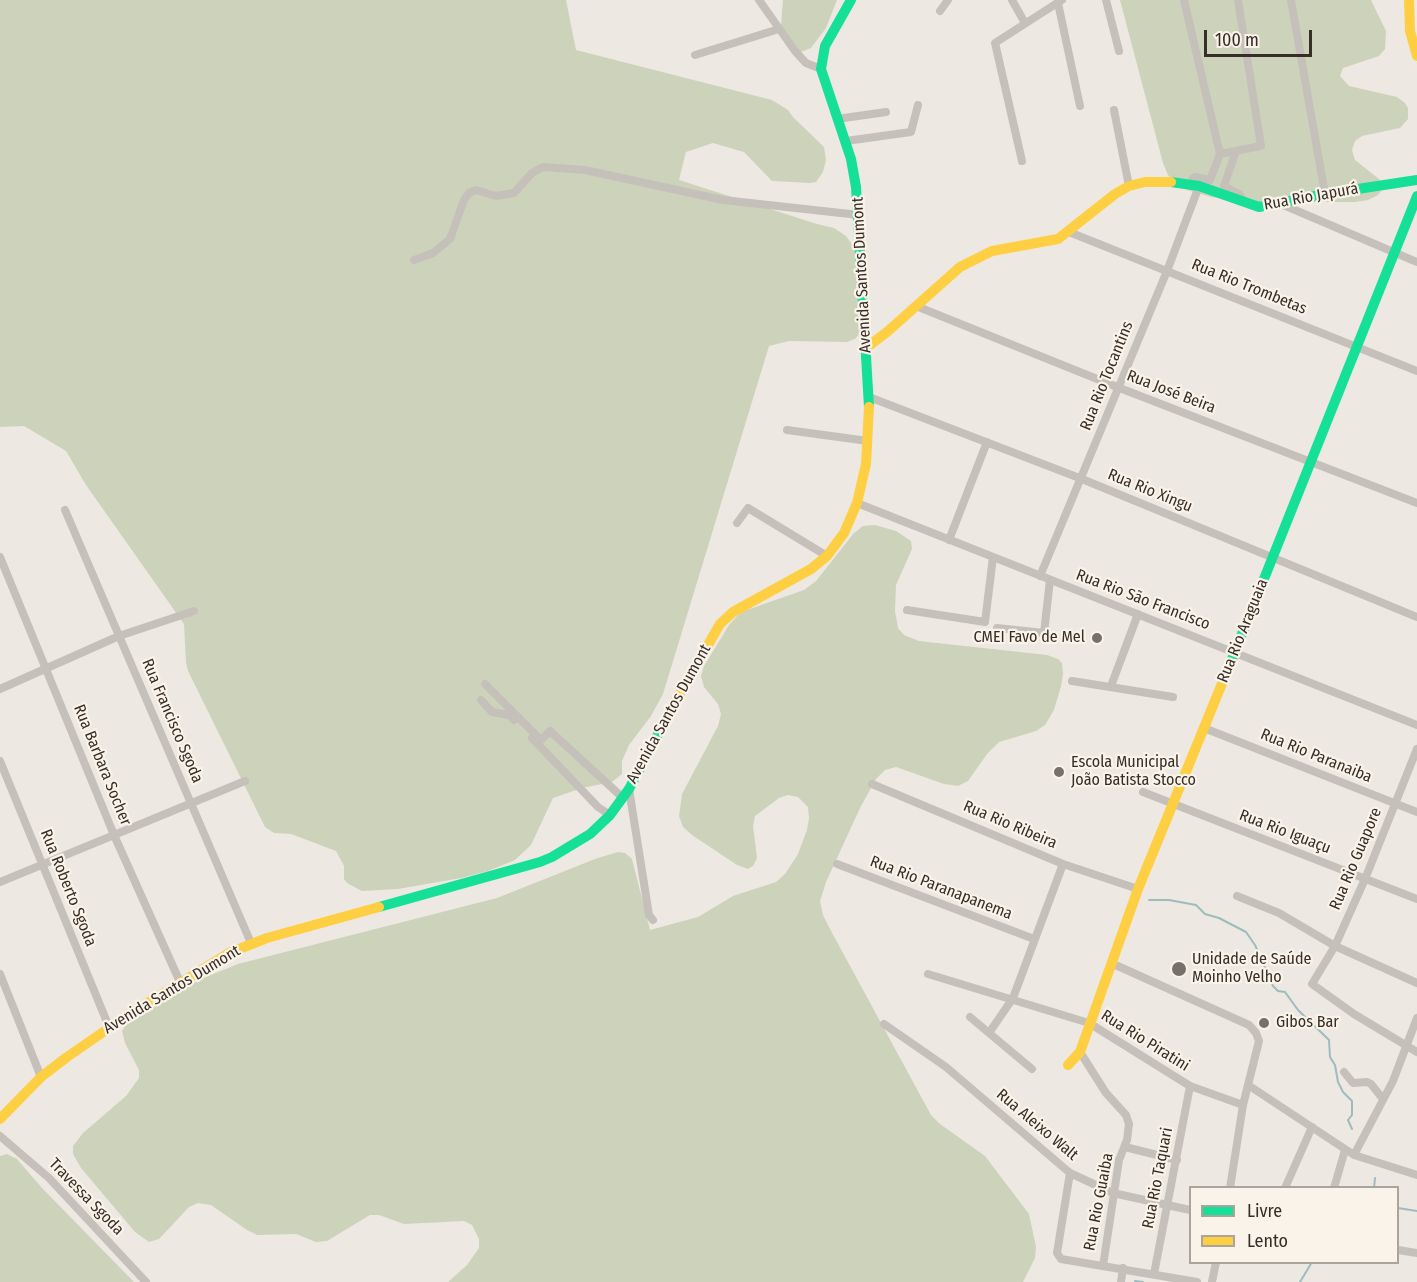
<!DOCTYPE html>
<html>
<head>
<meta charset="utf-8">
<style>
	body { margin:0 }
	#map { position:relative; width:1417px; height:1282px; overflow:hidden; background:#ede8e1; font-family:"Fira Sans Condensed",sans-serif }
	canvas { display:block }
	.legend { position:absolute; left:1189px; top:1186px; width:210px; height:78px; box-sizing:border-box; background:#f9f3e9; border:2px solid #aba49c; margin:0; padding:8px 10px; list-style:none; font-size:18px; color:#372e28 }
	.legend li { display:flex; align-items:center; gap:12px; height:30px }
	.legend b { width:30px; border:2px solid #aba49c }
	.scale { position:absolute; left:1204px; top:30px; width:108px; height:27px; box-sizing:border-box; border:3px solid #372e28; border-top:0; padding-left:8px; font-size:18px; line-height:21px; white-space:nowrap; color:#372e28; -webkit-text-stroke:4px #f9f3e9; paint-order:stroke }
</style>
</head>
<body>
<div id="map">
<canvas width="1417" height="1282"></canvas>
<ul class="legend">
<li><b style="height:8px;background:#16e098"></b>Livre</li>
<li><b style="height:8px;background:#ffcf43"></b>Lento</li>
</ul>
<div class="scale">100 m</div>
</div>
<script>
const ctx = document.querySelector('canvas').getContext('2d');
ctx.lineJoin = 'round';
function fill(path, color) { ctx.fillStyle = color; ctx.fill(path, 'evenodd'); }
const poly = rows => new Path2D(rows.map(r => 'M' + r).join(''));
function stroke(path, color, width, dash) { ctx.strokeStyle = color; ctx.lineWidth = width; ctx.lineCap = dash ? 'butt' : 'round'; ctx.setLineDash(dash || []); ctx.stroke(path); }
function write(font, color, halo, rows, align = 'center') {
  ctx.font = font + ' "Fira Sans Condensed",sans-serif'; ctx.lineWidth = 4.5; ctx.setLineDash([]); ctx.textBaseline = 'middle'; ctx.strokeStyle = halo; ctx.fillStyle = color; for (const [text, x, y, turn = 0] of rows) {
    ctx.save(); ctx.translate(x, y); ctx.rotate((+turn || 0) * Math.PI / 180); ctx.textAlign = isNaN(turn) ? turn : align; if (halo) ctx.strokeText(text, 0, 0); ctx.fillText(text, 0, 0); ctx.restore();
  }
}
fill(poly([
	[0,0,566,0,576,50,772,100,788,110,793,117,824,147,826,160,823,172,816,182,810,183,772,181,744,152,713,143,686,152,679,180,817,224,834,228,846,236,854,247,863,271,861,332,855,339,847,342,789,341,769,346,663,694,651,716,629,745,622,761,622,774,612,782,582,788,553,798,531,845,515,860,488,871,461,878,398,889,362,891,347,883,344,879,344,866,336,851,291,834,274,833,265,827,188,671,186,663,184,624,86,485,66,451,24,426,0,427],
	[783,0,837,0,826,28,811,48,801,52,794,50,781,26],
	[1120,0,1371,0,1386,31,1385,49,1379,56,1343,68,1340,76,1349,86,1397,97,1405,103,1408,108,1408,119,1400,128,1362,136,1355,141,1352,150,1355,160,1379,179,1384,187,1378,195,1368,200,1355,202,1256,202,1211,197,1187,190,1176,184,1168,175,1163,163],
	[875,525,896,531,911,541,912,549,896,585,895,611,898,628,904,635,919,641,1047,655,1058,659,1062,663,1063,674,1061,686,1054,710,1045,725,1036,731,999,742,987,754,968,781,958,786,944,784,896,767,885,770,876,779,860,808,826,882,820,901,823,915,830,929,931,1115,940,1124,985,1156,1029,1214,1036,1247,1035,1258,1023,1282,448,1282,467,1265,479,1248,479,1239,472,1225,464,1221,404,1224,379,1215,370,1215,327,1241,316,1242,296,1234,257,1235,247,1230,211,1205,198,1203,189,1207,159,1239,149,1242,135,1232,81,1168,73,1154,73,1146,83,1133,126,1096,139,1078,139,1070,125,1043,122,1031,127,1023,201,979,238,964,497,898,595,859,618,852,625,853,632,859,650,930,698,917,733,896,776,882,785,874,798,854,807,830,809,818,808,807,798,797,788,795,779,798,755,816,753,826,757,858,753,866,748,869,737,865,692,835,683,827,679,816,682,794,718,726,721,714,718,704,704,687,701,676,704,666,729,625,737,616,744,611,804,590,816,581,854,533,863,526],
	[7,1154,17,1159,42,1188,134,1282,0,1282,0,1156]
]), '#cdd3bb');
stroke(poly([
	[1149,900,1169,900,1196,905,1205,914,1219,918,1246,932,1255,945,1273,986,1278,991,1285,992,1298,1010,1329,1040,1330,1057,1335,1065,1338,1082,1343,1092,1352,1101,1352,1115,1348,1120,1352,1129],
	[1374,1188,1375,1178],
	[1398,1208,1417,1211],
	[1135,1281,1143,1282],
	[1300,1282,1312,1262]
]), '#9ebcbe', 2);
stroke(poly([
	[759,0,795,51,806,63,821,69],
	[1012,0,1025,23],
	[1106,0,1119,51],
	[1184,0,1220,154,1261,146,1238,0],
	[1291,0,1325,194],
	[1058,3,1080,106],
	[940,11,948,0],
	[695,55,779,29],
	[1114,110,1129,186],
	[837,119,886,112],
	[846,141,911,132,918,105],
	[1236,151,1224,186,1239,194,1241,197,1240,201],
	[1022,161,995,43,1062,0],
	[1191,185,1193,178,1196,177,1210,180,1220,154],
	[1281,204,1417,262],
	[1069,232,1417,371],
	[414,260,433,253,450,239,464,200,469,193,476,190,496,196,514,193,532,173,543,167,585,170,723,200,859,215],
	[916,306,1117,387,1417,503],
	[869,397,1082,479,1417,617],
	[787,430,868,441],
	[857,503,1417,725],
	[65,510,251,943],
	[737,523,748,508,827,556],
	[949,540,987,442],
	[0,557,114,835,180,982],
	[1040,576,1167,271,1199,186],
	[907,610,985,622,993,557],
	[997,628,1044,633,1050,580],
	[1072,681,1173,697],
	[485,684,541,740,550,731,622,797],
	[1111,686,1138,614],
	[0,689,119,636,194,611],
	[481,700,492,712,509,715,514,720],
	[1204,728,1417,812],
	[532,738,598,807,610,815],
	[1417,749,1365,879,1335,946,1312,984,1354,1014,1417,1052],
	[0,761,109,1027],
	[872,784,1063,864,1138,889],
	[629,789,649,915,653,920],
	[1143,792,1417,899],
	[837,864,1034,939],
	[0,882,245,781],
	[1237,896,1279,913,1335,946,1417,983],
	[1111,963,1249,1025,1256,1033,1259,1041,1243,1105,1230,1188],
	[0,974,41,1077],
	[928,974,1089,1023,1190,1086,1243,1105],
	[970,1017,1032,1069],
	[884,1024,946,1067,1070,1173,1113,1193,1190,1210],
	[989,1033,1013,998,1063,864],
	[1080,1052,1106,1093,1126,1115,1129,1124,1127,1140,1119,1160,1103,1266],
	[1344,1072,1353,1083,1367,1082,1371,1084,1383,1099],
	[1248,1085,1354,1155,1417,1175],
	[0,1136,49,1178,146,1282],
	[1125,1147,1177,1160],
	[1354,1155,1393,1081,1417,1018],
	[1070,1173,1057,1253,1061,1259,1197,1282],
	[1285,1188,1312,1127],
	[1334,1188,1345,1150],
	[1398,1250,1417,1253],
	[1154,1274,1190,1086],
	[1121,1282,1123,1268],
	[1212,1282,1216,1262]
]), '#c6c0ba', 8);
stroke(poly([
	[851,0,825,46,821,69,851,159,856,187,869,407],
	[1171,182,1199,186,1259,207,1325,194,1417,180],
	[1230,664,1417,196],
	[379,907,540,862,552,857,590,834,610,815,629,789,674,704]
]), '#16e098', 10);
stroke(poly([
	[1409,0,1410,31,1417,56],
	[866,348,887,332,960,267,992,251,1058,239,1115,194,1129,186,1145,182,1171,182],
	[674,704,720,624,733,612,811,569,827,556,844,533,857,503,866,464,869,407],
	[1068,1065,1080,1052,1138,889,1230,664],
	[0,1119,41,1077,67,1057,125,1017,229,953,267,938,379,907]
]), '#ffcf43', 10);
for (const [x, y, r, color] of [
	[1097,638,6,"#776f69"],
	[1059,772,6,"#776f69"],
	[1179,969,8,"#776f69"],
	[1264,1023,6,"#776f69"]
]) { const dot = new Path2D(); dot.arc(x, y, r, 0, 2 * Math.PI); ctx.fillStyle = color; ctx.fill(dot); stroke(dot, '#f9f3e9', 2); }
write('16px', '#372e28', '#f9f3e9', [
	["Rua Rio Japurá",1311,197,-10],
	["Avenida Santos Dumont",862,275,-93],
	["Rua Rio Trombetas",1249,287,22],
	["Rua Rio Tocantins",1107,376,-68],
	["Rua José Beira",1171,392,21],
	["Rua Rio Xingu",1150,491,22],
	["Rua Rio São Francisco",1143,600,21],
	["Rua Rio Araguaia",1243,631,-68],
	["Avenida Santos Dumont",669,714,-61],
	["Rua Francisco Sgoda",172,721,67],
	["Rua Rio Paranaiba",1316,756,22],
	["Rua Barbara Socher",102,765,68],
	["Rua Rio Ribeira",1010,825,23],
	["Rua Rio Iguaçu",1285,832,21],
	["Rua Rio Guapore",1356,859,-67],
	["Rua Roberto Sgoda",68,888,68],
	["Rua Rio Paranapanema",941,888,21],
	["Avenida Santos Dumont",172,990,-31],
	["Rua Rio Piratini",1145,1041,32],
	["Rua Aleixo Walt",1037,1125,40],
	["Rua Rio Taquari",1158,1178,-79],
	["Travessa Sgoda",86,1197,46],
	["Rua Rio Guaiba",1099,1202,-79]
]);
write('16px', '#372e28', '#f9f3e9', [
	["CMEI Favo de Mel",1085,638,"right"],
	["Escola Municipal",1071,763],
	["João Batista Stocco",1071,781],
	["Unidade de Saúde",1192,960],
	["Moinho Velho",1192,978],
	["Gibos Bar",1276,1023]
], 'left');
</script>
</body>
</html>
